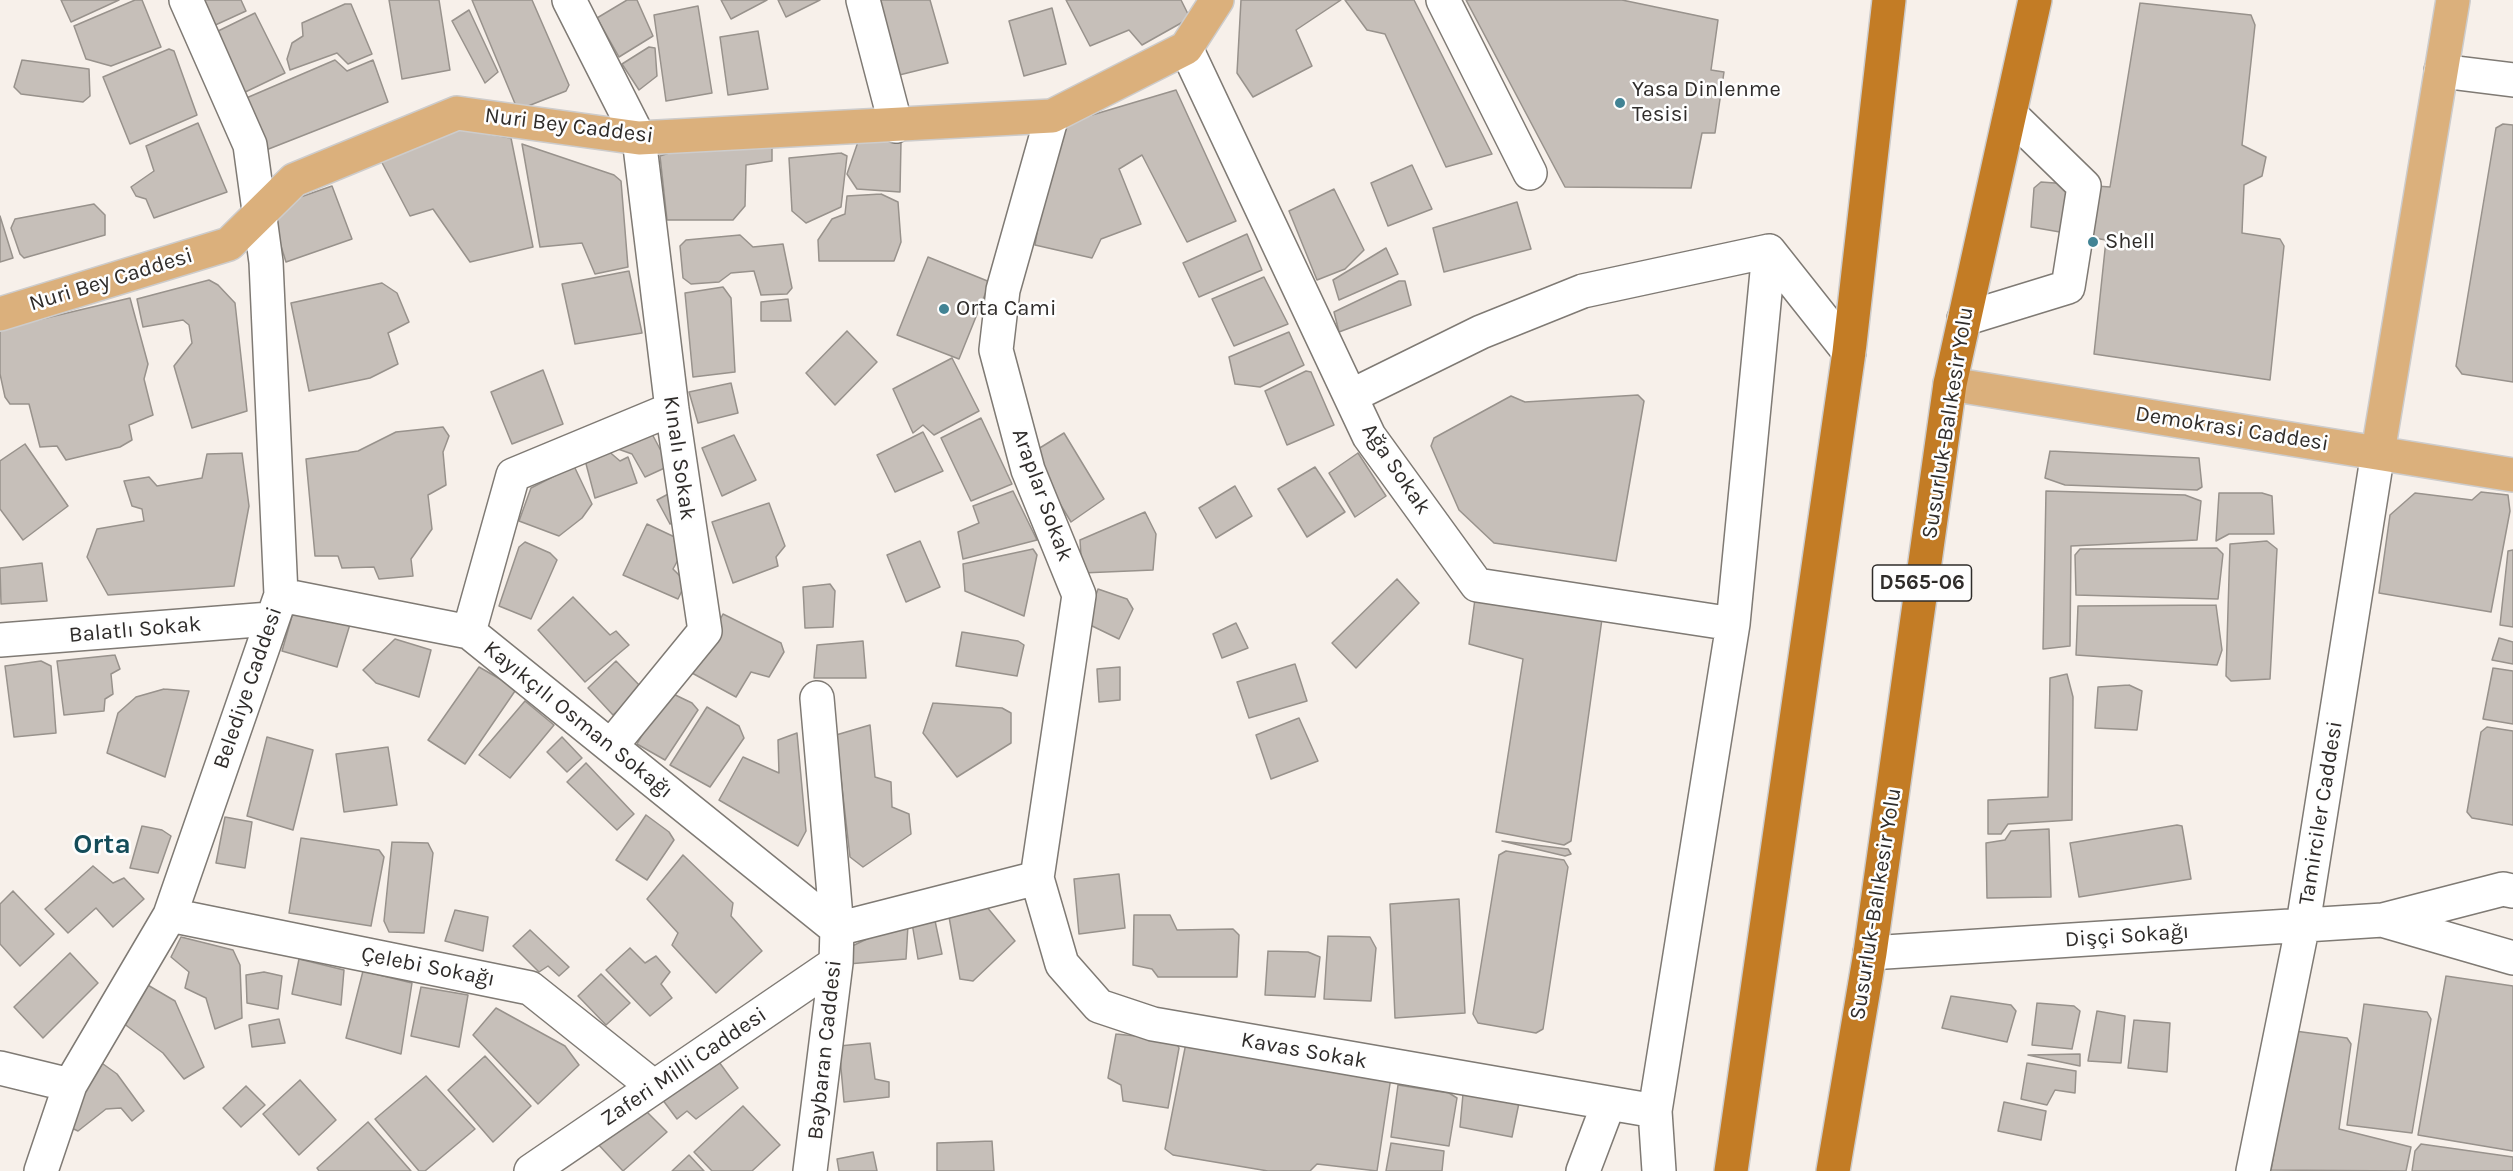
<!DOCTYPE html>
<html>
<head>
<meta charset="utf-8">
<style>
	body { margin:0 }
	canvas { display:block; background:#f7f0ea }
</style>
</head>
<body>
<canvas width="2513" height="1171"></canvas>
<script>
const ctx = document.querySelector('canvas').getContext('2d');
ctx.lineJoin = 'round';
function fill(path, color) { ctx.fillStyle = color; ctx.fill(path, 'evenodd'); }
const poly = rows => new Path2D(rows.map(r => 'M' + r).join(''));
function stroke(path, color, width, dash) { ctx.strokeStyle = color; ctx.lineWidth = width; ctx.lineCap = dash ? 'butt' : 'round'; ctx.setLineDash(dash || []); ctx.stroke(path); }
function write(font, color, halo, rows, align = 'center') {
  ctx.font = font + ' Karla,sans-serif'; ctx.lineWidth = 5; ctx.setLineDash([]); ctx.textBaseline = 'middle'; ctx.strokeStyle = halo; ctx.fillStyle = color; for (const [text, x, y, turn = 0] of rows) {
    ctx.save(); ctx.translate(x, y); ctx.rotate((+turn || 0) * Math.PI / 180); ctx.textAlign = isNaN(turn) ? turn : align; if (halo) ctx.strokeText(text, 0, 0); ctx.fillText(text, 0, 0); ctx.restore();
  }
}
const building = poly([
	[61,0,119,0,71,22,61,0],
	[135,0,142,0,161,47,111,66,86,59,74,26,135,0],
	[204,0,241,0,246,11,211,27,204,0],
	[389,0,439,0,450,70,402,79,389,0],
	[472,0,532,0,569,85,566,91,523,108,516,106,472,0],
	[627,0,637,0,653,36,619,57,597,18,627,0],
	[721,0,767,0,731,19,721,0],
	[778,0,820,0,786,17,778,0],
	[871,0,930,0,948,63,887,78,871,0],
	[1066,0,1181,0,1190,18,1142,45,1129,30,1090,46,1066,0],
	[1241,0,1341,0,1296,30,1312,66,1253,97,1237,73,1241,0],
	[1345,0,1414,0,1492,154,1446,167,1385,34,1367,30,1345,0],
	[1466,0,1622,0,1718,20,1711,70,1724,72,1715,133,1702,133,1691,188,1565,187,1466,0],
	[2140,3,2251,15,2255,25,2242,145,2266,157,2262,176,2244,185,2242,233,2280,239,2284,246,2270,380,2094,354,2106,240,2031,227,2034,188,2041,182,2110,187,2140,3],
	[345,4,351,4,372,54,348,64,337,53,290,70,287,59,292,43,303,36,302,23,345,4],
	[698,6,712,93,666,101,654,15,698,6],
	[1052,8,1066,64,1024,76,1009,21,1052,8],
	[469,10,498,72,485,83,452,21,469,10],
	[255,13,285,73,239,95,212,34,255,13],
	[758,31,768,89,728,95,720,37,758,31],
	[649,47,655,48,657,76,639,90,622,64,649,47],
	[169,49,174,51,197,115,130,144,103,77,169,49],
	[22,60,89,69,90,96,83,102,21,94,14,87,22,60],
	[335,60,347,71,373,60,388,102,261,152,244,99,335,60],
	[1176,90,1236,221,1187,242,1142,155,1119,169,1141,224,1101,239,1092,258,1035,245,1055,126,1176,90],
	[198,123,227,192,154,218,146,199,136,196,131,187,154,171,146,146,198,123],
	[2503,124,2513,125,2513,382,2462,374,2456,366,2496,128,2503,124],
	[442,126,511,138,533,247,470,262,433,209,410,216,379,157,442,126],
	[895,128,901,142,900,192,857,189,847,174,861,133,895,128],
	[709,140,772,143,772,161,746,165,745,206,733,220,667,220,660,156,709,140],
	[522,144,614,175,621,181,628,267,595,274,582,243,540,247,522,144],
	[841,153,847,156,841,207,806,223,792,211,789,158,841,153],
	[1412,165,1432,209,1388,226,1371,183,1412,165],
	[332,186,352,239,286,262,269,208,332,186],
	[1334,189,1364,250,1345,269,1317,280,1289,211,1334,189],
	[881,194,898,202,901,242,894,261,819,261,818,240,832,219,845,214,847,196,881,194],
	[1517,202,1531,249,1444,272,1433,228,1517,202],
	[94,204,105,215,105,235,24,258,20,254,11,228,15,219,94,204],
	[0,216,13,258,0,262,0,216],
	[1247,234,1262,270,1199,297,1183,263,1247,234],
	[740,235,753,247,783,244,792,288,787,294,761,295,754,271,731,273,719,282,691,284,683,278,680,246,686,240,740,235],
	[1386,248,1398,274,1339,300,1333,280,1386,248],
	[928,257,990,282,959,359,897,335,928,257],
	[629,271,642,333,575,344,562,284,629,271],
	[1264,277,1288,324,1234,346,1212,299,1264,277],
	[209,280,218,285,235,303,247,411,192,428,174,366,192,343,189,325,183,320,143,327,137,299,209,280],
	[1399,281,1405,281,1411,305,1339,332,1334,312,1399,281],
	[382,283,397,293,409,322,388,333,398,364,370,378,309,391,291,303,382,283],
	[723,287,731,298,735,372,693,377,685,293,723,287],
	[130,298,148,364,144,379,153,415,129,425,132,440,120,447,66,460,57,446,40,447,29,404,10,404,5,397,0,374,0,329,130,298],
	[788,299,791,321,761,321,761,302,788,299],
	[847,331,877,362,835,405,806,373,847,331],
	[1289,332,1304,365,1260,387,1235,384,1229,357,1289,332],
	[952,358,979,411,934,435,923,425,913,433,893,389,952,358],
	[543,370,563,424,512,444,491,392,543,370],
	[1306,371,1311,372,1334,425,1287,445,1265,391,1306,371],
	[731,383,738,413,698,423,689,392,731,383],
	[1638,395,1644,401,1616,561,1494,543,1459,510,1431,446,1434,438,1511,396,1525,402,1638,395],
	[981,418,1012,484,971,501,941,438,981,418],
	[443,427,449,436,443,452,446,485,428,495,432,529,411,559,413,576,379,579,374,567,342,568,338,556,315,556,306,459,358,451,396,432,443,427],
	[651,432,669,466,645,477,632,454,618,449,651,432],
	[923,432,943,471,895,492,877,455,923,432],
	[1064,433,1104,499,1071,522,1030,454,1064,433],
	[734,435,756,480,722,496,702,448,734,435],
	[25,444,68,506,23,540,0,509,0,461,25,444],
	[606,449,620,461,628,457,637,483,595,498,585,460,606,449],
	[2050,451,2199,458,2202,487,2197,490,2065,485,2045,478,2050,451],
	[242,453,249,506,234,586,108,595,87,557,97,529,144,521,142,509,132,506,124,481,149,477,157,486,202,478,207,454,242,453],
	[1358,453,1386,496,1355,517,1329,473,1358,453],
	[574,466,592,504,582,518,559,536,519,521,531,488,574,466],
	[1315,467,1345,512,1307,537,1278,489,1315,467],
	[1235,486,1252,516,1216,538,1199,508,1235,486],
	[1013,491,1037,540,963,559,958,532,979,523,973,506,1013,491],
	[2046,491,2185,495,2201,501,2197,540,2071,546,2070,646,2043,649,2046,491],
	[672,492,682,517,670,524,657,500,672,492],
	[2481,492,2508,495,2510,511,2491,612,2379,593,2390,515,2415,493,2472,500,2481,492],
	[2219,493,2262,493,2272,496,2274,534,2229,534,2216,541,2219,493],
	[769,503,785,546,776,557,778,566,733,583,712,522,769,503],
	[1145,512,1156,534,1153,570,1082,573,1080,540,1145,512],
	[647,524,681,540,685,547,673,569,686,582,678,599,623,575,647,524],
	[920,541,940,587,906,602,887,555,920,541],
	[2267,541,2277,549,2270,679,2231,681,2226,676,2230,544,2267,541],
	[525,542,550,553,557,560,531,619,499,606,519,547,525,542],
	[2217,548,2223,554,2218,599,2076,595,2075,555,2080,549,2217,548],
	[1033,549,1037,555,1024,616,965,591,963,564,1033,549],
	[2513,550,2513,627,2500,625,2508,551,2513,550],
	[42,563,47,601,1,604,0,568,42,563],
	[1397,579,1419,603,1356,668,1332,643,1397,579],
	[830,584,835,591,833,627,805,628,803,587,830,584],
	[1098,589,1127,599,1133,609,1119,639,1086,623,1098,589],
	[573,597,610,635,616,631,629,645,585,682,538,630,573,597],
	[1475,599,1602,619,1571,841,1564,845,1496,832,1523,659,1469,644,1475,599],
	[296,602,351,621,337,667,282,651,296,602],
	[2216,605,2222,650,2217,665,2076,655,2078,606,2216,605],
	[723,614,781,643,784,652,769,677,751,672,736,697,692,673,723,614],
	[1236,623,1248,648,1222,658,1213,634,1236,623],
	[962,632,1018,641,1024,645,1017,676,956,666,962,632],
	[2499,638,2513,642,2513,664,2492,660,2499,638],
	[395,639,431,650,419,697,376,683,363,670,395,639],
	[863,641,866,678,814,678,817,645,863,641],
	[115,655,120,669,111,674,113,694,105,699,104,711,64,715,57,661,115,655],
	[41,661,51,666,56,733,14,737,5,666,41,661],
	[616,661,642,688,613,715,588,688,616,661],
	[1295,664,1307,701,1249,718,1237,682,1295,664],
	[479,667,507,683,515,691,465,764,428,740,479,667],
	[1120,667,1120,700,1099,702,1097,669,1120,667],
	[2493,668,2513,671,2513,724,2483,719,2493,668],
	[2067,674,2073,697,2072,820,2008,824,2001,834,1988,834,1988,800,2048,797,2050,678,2067,674],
	[2129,685,2142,691,2137,730,2095,728,2098,687,2129,685],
	[164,689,189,691,165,777,107,753,118,713,136,697,164,689],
	[667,691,692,703,698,710,665,760,637,744,667,691],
	[525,701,554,725,510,778,479,755,525,701],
	[933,703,1002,708,1011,713,1011,743,957,777,923,733,933,703],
	[707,707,739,726,744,738,710,787,670,765,707,707],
	[1299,718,1318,761,1271,779,1256,735,1299,718],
	[870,725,875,777,891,782,892,807,909,814,911,834,863,867,850,857,836,735,870,725],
	[2487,727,2513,731,2513,825,2472,818,2467,812,2481,732,2487,727],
	[797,733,806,831,798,846,719,800,743,757,779,773,778,740,797,733],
	[267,737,313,750,293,830,247,816,267,737],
	[562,737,582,758,567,772,547,752,562,737],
	[388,747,397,805,344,812,336,754,388,747],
	[586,763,634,814,617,830,567,782,586,763],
	[646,815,669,832,674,840,647,880,616,860,646,815],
	[225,817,252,822,245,868,216,863,225,817],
	[2177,825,2182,826,2191,879,2079,897,2070,843,2177,825],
	[142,826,162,830,171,836,158,873,130,868,142,826],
	[2049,829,2051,897,1987,898,1986,843,2005,840,2011,831,2049,829],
	[301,838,379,850,384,857,371,926,289,913,301,838],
	[1502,841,1568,849,1571,854,1565,856,1502,841],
	[392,842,428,843,433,853,424,933,389,932,384,921,392,842],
	[1506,851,1564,860,1568,867,1543,1029,1536,1033,1478,1023,1473,1014,1499,855,1506,851],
	[683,855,733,903,731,916,762,951,716,993,672,945,678,933,647,899,683,855],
	[93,866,113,883,124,878,144,899,113,927,96,908,68,933,45,909,93,866],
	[1119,874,1125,928,1079,934,1074,879,1119,874],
	[13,891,54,934,20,966,0,944,0,904,13,891],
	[1459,899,1465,1013,1395,1018,1390,904,1459,899],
	[986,906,1015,941,973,981,960,979,948,911,986,906],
	[455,910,488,917,483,951,445,941,455,910],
	[1134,915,1170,915,1177,930,1233,929,1239,935,1237,977,1158,977,1152,969,1133,965,1134,915],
	[934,916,942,954,918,959,912,923,934,916],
	[903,922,908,925,906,959,848,964,850,947,903,922],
	[530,930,569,967,559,976,548,966,539,972,513,946,530,930],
	[1328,936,1370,937,1376,948,1371,1001,1324,999,1328,936],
	[181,937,233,950,240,965,242,1018,215,1029,206,998,185,988,189,972,171,957,181,937],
	[630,948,645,963,656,956,670,972,661,984,672,998,650,1016,606,970,630,948],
	[1268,951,1308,952,1320,957,1315,997,1265,995,1268,951],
	[70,953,98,983,43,1038,14,1007,70,953],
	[299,959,344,970,341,1005,292,994,299,959],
	[363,971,412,983,401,1054,346,1038,363,971],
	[264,972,282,976,278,1009,247,1003,246,975,264,972],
	[601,974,630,1003,606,1025,578,996,601,974],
	[2446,976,2513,986,2513,1151,2418,1135,2446,976],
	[146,984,175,1001,204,1067,184,1079,163,1053,119,1020,146,984],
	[421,987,468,995,459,1047,411,1036,421,987],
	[1951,996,2011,1005,2016,1011,2007,1042,1942,1028,1951,996],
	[2037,1003,2074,1006,2080,1011,2072,1049,2032,1045,2037,1003],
	[2364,1004,2427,1012,2431,1019,2412,1133,2347,1125,2364,1004],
	[496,1008,565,1046,579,1065,538,1104,473,1035,496,1008],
	[2097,1011,2125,1016,2121,1063,2088,1061,2097,1011],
	[279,1019,285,1043,252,1047,249,1025,279,1019],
	[2134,1020,2170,1023,2167,1072,2128,1068,2134,1020],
	[2295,1031,2347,1038,2351,1044,2339,1129,2411,1147,2406,1171,2271,1170,2295,1031],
	[1116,1034,1175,1040,1179,1048,1168,1108,1123,1101,1121,1085,1108,1078,1116,1034],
	[870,1043,875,1079,889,1082,889,1097,844,1102,839,1046,870,1043],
	[1186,1043,1391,1077,1377,1171,1317,1164,1310,1171,1268,1171,1173,1155,1165,1149,1186,1043],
	[711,1051,738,1088,696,1119,687,1111,677,1119,656,1091,711,1051],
	[2080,1054,2080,1066,2028,1055,2080,1054],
	[92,1056,117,1074,144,1111,132,1121,121,1108,106,1109,78,1131,63,1124,92,1056],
	[485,1056,531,1106,493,1142,448,1090,485,1056],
	[2027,1063,2076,1071,2075,1093,2055,1090,2047,1105,2021,1099,2027,1063],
	[426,1076,475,1129,425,1171,419,1171,375,1119,426,1076],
	[300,1080,336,1120,299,1155,263,1114,300,1080],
	[1464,1083,1520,1098,1512,1137,1460,1127,1464,1083],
	[1398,1085,1449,1093,1457,1098,1449,1146,1391,1137,1398,1085],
	[246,1086,265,1105,241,1127,223,1108,246,1086],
	[2004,1102,2046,1111,2041,1140,1998,1131,2004,1102],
	[639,1104,667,1132,623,1171,596,1142,639,1104],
	[743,1106,780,1145,752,1171,712,1171,694,1152,743,1106],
	[368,1122,411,1171,319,1171,317,1168,368,1122],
	[992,1141,994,1171,937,1171,937,1143,992,1141],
	[1391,1143,1444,1151,1442,1171,1386,1171,1391,1143],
	[2421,1144,2513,1157,2513,1171,2412,1171,2415,1151,2421,1144],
	[873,1152,877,1171,839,1171,837,1159,873,1152],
	[689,1155,704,1171,672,1171,689,1155]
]);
fill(building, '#c6bfb9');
stroke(building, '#98928c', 1.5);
const minor = poly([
	[569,0,639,138,672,409,705,631,611,746],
	[863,0,896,126],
	[1443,0,1530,173],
	[1186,48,1369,436,1477,585,1733,624],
	[2441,71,2513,80],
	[1052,116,1003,290,996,350,1028,470,1079,595,1037,878,1062,964,1099,1006,1153,1024,1655,1111],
	[1769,251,1849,352],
	[1964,319,2068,287,2084,186,2010,114],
	[1351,396,1481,332,1583,291,1769,251],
	[281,595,469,632,837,929],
	[469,632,513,475,672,409],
	[0,640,270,619],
	[170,915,530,988,654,1087],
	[2385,921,2513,958],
	[837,929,1037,878],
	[1870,953,2383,920,2503,889,2513,891],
	[0,1068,70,1085],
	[41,1171,70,1085,170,915,281,595,266,262,250,145,186,0],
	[531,1171,836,963],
	[810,1171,836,963,837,929,817,698],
	[1583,1171,1608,1105],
	[1659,1171,1655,1111,1733,624,1769,251],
	[2253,1171,2303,924,2378,452]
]);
const major = poly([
	[0,314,229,244,294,180,457,113,639,138,1052,116,1186,48,1217,0],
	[1950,384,2513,475],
	[2378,452,2453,0]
]);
const highway = poly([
	[1731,1171,1849,352,1889,0],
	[1833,1171,1870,953,1950,384,2035,0]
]);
stroke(minor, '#7f7a74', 36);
stroke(major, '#cdcccc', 36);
stroke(highway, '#cdcccc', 36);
stroke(minor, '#fff', 33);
stroke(major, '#dbb07c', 33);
stroke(highway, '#c37c25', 33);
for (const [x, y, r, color] of [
	[1620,103,6,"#418394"],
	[2093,242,6,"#418394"],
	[944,309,6,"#418394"]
]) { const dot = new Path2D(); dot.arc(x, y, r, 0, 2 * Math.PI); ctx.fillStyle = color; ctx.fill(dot); stroke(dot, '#fefefe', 2); }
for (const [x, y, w] of [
	[1922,583,99]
]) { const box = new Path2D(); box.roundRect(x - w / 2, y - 18, w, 36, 4.5); ctx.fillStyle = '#fefefe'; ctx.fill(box); stroke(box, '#2f2c2a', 1.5); }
write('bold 21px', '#2f2c2a', null, [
	["D565-06",1922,583]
]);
write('22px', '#2f2c2a', '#fefefe', [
	["Yasa Dinlenme",1632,90],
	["Tesisi",1632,115],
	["Shell",2105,242],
	["Orta Cami",956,309]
], 'left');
write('22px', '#2f2c2a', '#fefefe', [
	["Nuri Bey Caddesi",569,126,7],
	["Nuri Bey Caddesi",111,280,-17],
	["Susurluk-Balıkesir Yolu",1948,423,-81],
	["Demokrasi Caddesi",2232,429,9],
	["Kınalı Sokak",679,458,82],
	["Ağa Sokak",1396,469,56],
	["Araplar Sokak",1042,495,70],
	["Balatlı Sokak",135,630,-5],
	["Belediye Caddesi",248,688,-71],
	["Kayıkçılı Osman Sokağı",578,720,39],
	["Tamirciler Caddesi",2321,813,-81],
	["Susurluk-Balıkesir Yolu",1876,904,-81],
	["Dişçi Sokağı",2127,936,-4],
	["Çelebi Sokağı",428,967,11],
	["Baybaran Caddesi",825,1050,-84],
	["Kavas Sokak",1304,1051,10],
	["Zaferi Milli Caddesi",684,1067,-34]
]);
write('bold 28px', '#144c59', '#fefefe', [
	["Orta",102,845]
]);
</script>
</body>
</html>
